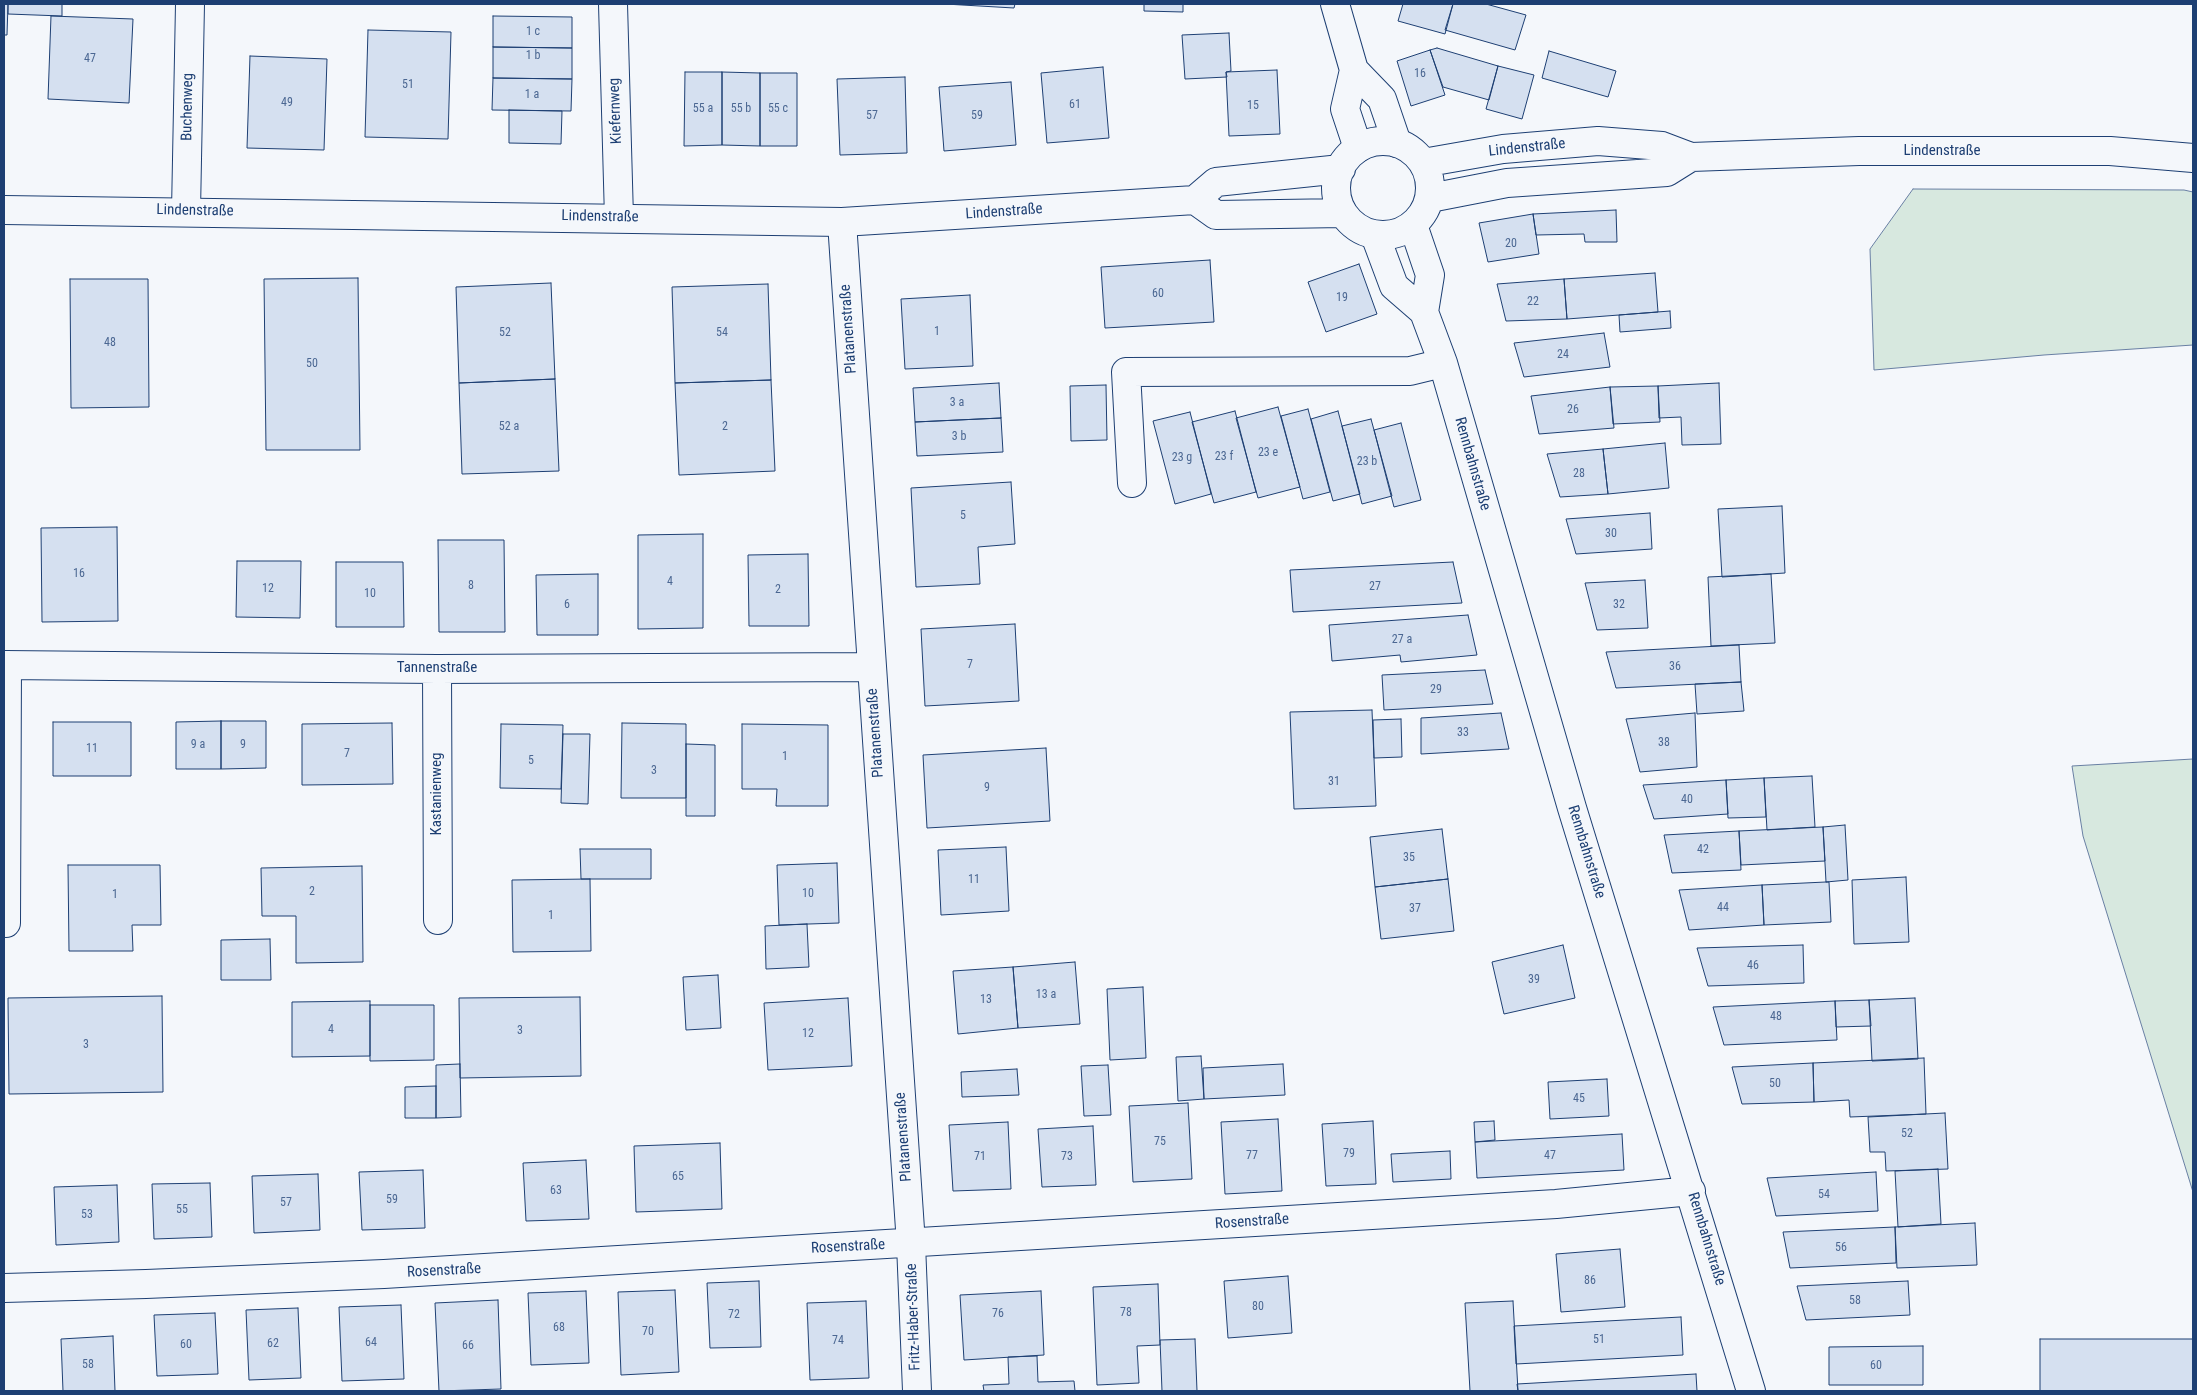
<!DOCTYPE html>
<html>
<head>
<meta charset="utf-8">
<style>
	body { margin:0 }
	#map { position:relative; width:2197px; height:1395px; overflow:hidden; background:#f4f7fb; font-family:"Roboto Condensed",sans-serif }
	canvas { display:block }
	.frame { position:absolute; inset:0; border:5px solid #1d3f73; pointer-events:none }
</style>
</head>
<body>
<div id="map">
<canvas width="2197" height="1395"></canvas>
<div class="frame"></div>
</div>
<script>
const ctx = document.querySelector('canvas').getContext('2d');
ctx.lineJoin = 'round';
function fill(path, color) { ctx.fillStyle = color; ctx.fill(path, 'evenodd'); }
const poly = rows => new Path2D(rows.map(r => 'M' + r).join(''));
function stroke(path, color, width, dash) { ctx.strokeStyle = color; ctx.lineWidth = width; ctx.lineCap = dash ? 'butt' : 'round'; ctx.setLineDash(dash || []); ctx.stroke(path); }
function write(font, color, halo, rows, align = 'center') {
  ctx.font = font + ' "Roboto Condensed",sans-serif'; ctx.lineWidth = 4; ctx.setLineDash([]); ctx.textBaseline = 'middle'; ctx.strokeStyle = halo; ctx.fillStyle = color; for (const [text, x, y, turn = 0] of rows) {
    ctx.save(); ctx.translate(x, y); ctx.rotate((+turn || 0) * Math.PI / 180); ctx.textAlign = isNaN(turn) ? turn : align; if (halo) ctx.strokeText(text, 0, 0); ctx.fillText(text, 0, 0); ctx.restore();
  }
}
const green = poly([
	[1913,189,2184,190,2193,192,2193,345,2044,355,1874,370,1870,249,1913,189],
	[2193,759,2193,1192,2083,836,2072,766,2193,759]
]);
fill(green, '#d7e8df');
stroke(green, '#687fa3', 1);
const building = poly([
	[4,4,8,4,7,35,4,35,4,4],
	[8,4,62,4,62,16,8,14,8,4],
	[945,4,1015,4,1014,8,945,4],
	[1144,4,1183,4,1183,12,1144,11,1144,4],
	[1403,4,1453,4,1445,34,1398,21,1403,4],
	[1453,4,1486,4,1526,15,1515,50,1445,30,1453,4],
	[51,16,133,19,129,103,48,99,51,16],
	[493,16,572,17,572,48,493,47,493,16],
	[368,30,451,32,448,139,365,137,368,30],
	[1229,33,1231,71,1226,72,1227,77,1185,79,1182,35,1229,33],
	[493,47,572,48,572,79,493,78,493,47],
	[1437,48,1498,66,1489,100,1443,87,1430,50,1437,48],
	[1430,50,1445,95,1411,106,1397,61,1430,50],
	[1549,51,1616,71,1608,97,1542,78,1549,51],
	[250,56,327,59,324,150,247,148,250,56],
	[1498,66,1534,75,1522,119,1486,109,1498,66],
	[1103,67,1109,138,1047,143,1041,73,1103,67],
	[1277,70,1280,134,1229,136,1226,72,1277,70],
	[685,72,722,72,722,145,684,146,685,72],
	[722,72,760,73,760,146,722,145,722,72],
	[760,73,797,73,797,146,760,146,760,73],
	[905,77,907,153,840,155,837,79,905,77],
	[493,78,572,79,571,111,492,110,493,78],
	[1011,82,1016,145,944,151,939,87,1011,82],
	[509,110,562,111,561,144,509,143,509,110],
	[1616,210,1617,242,1585,242,1584,234,1536,235,1533,214,1616,210],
	[1533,214,1539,254,1488,262,1479,223,1533,214],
	[1210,260,1214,322,1105,328,1101,267,1210,260],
	[1359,264,1377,314,1326,332,1308,282,1359,264],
	[1655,273,1658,312,1567,319,1564,279,1655,273],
	[358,278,360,450,266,450,264,279,358,278],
	[70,279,148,279,149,407,71,408,70,279],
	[1564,279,1567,319,1506,321,1497,284,1564,279],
	[551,283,555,379,459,383,456,287,551,283],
	[768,284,771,380,675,383,672,287,768,284],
	[970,295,973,366,905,369,901,299,970,295],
	[1670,311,1671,328,1620,332,1619,315,1670,311],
	[1604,333,1610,367,1524,377,1514,343,1604,333],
	[555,379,559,471,462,474,459,383,555,379],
	[771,380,775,471,679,475,675,383,771,380],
	[999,383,1001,418,915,422,913,388,999,383],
	[1719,383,1721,444,1682,445,1681,417,1659,418,1658,386,1719,383],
	[1106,385,1107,440,1071,441,1070,386,1106,385],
	[1658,386,1660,422,1613,424,1610,387,1658,386],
	[1610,387,1614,428,1539,434,1531,396,1610,387],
	[1278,407,1300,487,1258,498,1236,418,1278,407],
	[1308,409,1330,492,1303,499,1281,416,1308,409],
	[1235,411,1256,492,1214,503,1192,422,1235,411],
	[1338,411,1360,494,1333,501,1311,419,1338,411],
	[1190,412,1211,494,1175,504,1153,421,1190,412],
	[1001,418,1003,452,917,456,915,422,1001,418],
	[1371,419,1392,496,1362,504,1342,426,1371,419],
	[1401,423,1421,500,1394,507,1374,430,1401,423],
	[1665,443,1669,488,1608,494,1603,449,1665,443],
	[1603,449,1608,494,1560,497,1547,454,1603,449],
	[1011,482,1015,544,978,547,980,584,916,587,911,488,1011,482],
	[1782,506,1785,573,1722,577,1718,509,1782,506],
	[1650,513,1652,549,1576,554,1566,519,1650,513],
	[117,527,118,621,42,622,41,528,117,527],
	[703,534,703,628,638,629,638,535,703,534],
	[438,540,504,540,505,632,439,632,438,540],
	[808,554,809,626,749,626,748,555,808,554],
	[237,561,301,561,300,618,236,617,237,561],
	[336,562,403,562,404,627,336,627,336,562],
	[1453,562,1462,603,1293,612,1290,570,1453,562],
	[598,574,598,635,537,635,536,575,598,574],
	[1771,574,1775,643,1711,646,1708,577,1771,574],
	[1645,580,1648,628,1597,630,1585,583,1645,580],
	[1468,615,1477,655,1401,662,1400,655,1332,661,1329,625,1468,615],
	[1015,624,1019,701,925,706,921,629,1015,624],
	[1739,645,1741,682,1616,688,1606,652,1739,645],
	[1485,670,1493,704,1384,710,1382,675,1485,670],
	[1741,682,1744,711,1697,714,1695,684,1741,682],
	[1372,710,1376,806,1294,809,1290,712,1372,710],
	[1501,713,1509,749,1421,754,1421,718,1501,713],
	[1695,713,1697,767,1640,772,1626,719,1695,713],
	[1401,719,1402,757,1374,758,1373,720,1401,719],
	[221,721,221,769,176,769,176,722,221,721],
	[221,721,266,721,266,768,221,769,221,721],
	[53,722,131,722,131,776,53,776,53,722],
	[392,723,393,784,302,785,302,724,392,723],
	[622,723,686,724,686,798,621,798,622,723],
	[501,724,563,725,561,789,500,788,501,724],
	[742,724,828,725,828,806,776,806,777,789,742,789,742,724],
	[563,734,590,734,588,804,561,803,563,734],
	[686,744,715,745,715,816,686,816,686,744],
	[1046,748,1050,821,927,828,923,755,1046,748],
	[1812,776,1815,827,1767,830,1764,778,1812,776],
	[1764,778,1766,817,1728,818,1726,780,1764,778],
	[1726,780,1728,814,1654,819,1643,785,1726,780],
	[1845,825,1848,880,1826,882,1823,827,1845,825],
	[1823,827,1825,861,1741,865,1739,831,1823,827],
	[1442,829,1448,879,1375,887,1370,837,1442,829],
	[1739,831,1741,870,1672,873,1664,835,1739,831],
	[1006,847,1009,911,941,915,938,850,1006,847],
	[580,849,651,849,651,879,581,879,580,849],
	[837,863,839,923,779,925,777,865,837,863],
	[68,865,160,865,161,925,132,925,133,951,69,951,68,865],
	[362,866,363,962,296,963,296,916,262,916,261,868,362,866],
	[1906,877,1909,942,1854,944,1852,880,1906,877],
	[590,879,591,951,513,952,512,880,590,879],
	[1448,879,1454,931,1381,939,1375,887,1448,879],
	[1826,882,1829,882,1831,922,1764,925,1762,885,1826,882],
	[1762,885,1764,925,1689,930,1679,890,1762,885],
	[807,924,809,967,766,969,765,926,807,924],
	[270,939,271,980,221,980,221,940,270,939],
	[1563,945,1575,998,1504,1014,1492,962,1563,945],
	[1803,945,1804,983,1708,986,1697,948,1803,945],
	[1075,962,1080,1024,1018,1028,1013,967,1075,962],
	[1013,967,1018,1028,958,1034,953,971,1013,967],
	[718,975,721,1028,686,1030,683,977,718,975],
	[1143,987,1146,1058,1110,1060,1107,989,1143,987],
	[162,996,163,1092,9,1094,8,998,162,996],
	[580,997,581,1076,460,1078,459,998,580,997],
	[848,998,852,1066,768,1070,764,1003,848,998],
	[1915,998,1918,1059,1872,1061,1869,1000,1915,998],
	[1869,1000,1871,1026,1836,1027,1835,1001,1869,1000],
	[370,1001,370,1056,292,1057,292,1002,370,1001],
	[1835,1001,1837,1040,1724,1045,1713,1007,1835,1001],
	[370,1005,434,1005,434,1060,370,1061,370,1005],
	[1201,1056,1204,1099,1178,1101,1176,1057,1201,1056],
	[1924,1058,1926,1114,1850,1117,1849,1100,1814,1102,1813,1063,1924,1058],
	[1813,1063,1814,1102,1742,1104,1732,1067,1813,1063],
	[460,1064,461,1117,436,1118,436,1065,460,1064],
	[1283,1064,1285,1095,1204,1099,1203,1068,1283,1064],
	[1108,1065,1111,1115,1084,1116,1081,1066,1108,1065],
	[1017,1069,1019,1095,962,1097,961,1072,1017,1069],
	[1607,1079,1609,1116,1550,1119,1548,1082,1607,1079],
	[436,1086,436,1118,405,1118,405,1087,436,1086],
	[1188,1103,1192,1179,1133,1182,1129,1106,1188,1103],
	[1945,1113,1948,1169,1886,1171,1885,1152,1870,1152,1868,1117,1945,1113],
	[1278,1119,1282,1191,1225,1194,1221,1122,1278,1119],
	[1373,1121,1376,1184,1326,1186,1322,1124,1373,1121],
	[1494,1121,1495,1140,1475,1142,1474,1122,1494,1121],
	[1008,1122,1011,1189,953,1191,949,1125,1008,1122],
	[1093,1126,1096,1185,1042,1187,1038,1129,1093,1126],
	[1622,1134,1624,1170,1477,1178,1475,1142,1622,1134],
	[720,1143,722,1209,636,1212,634,1146,720,1143],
	[1450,1151,1451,1179,1393,1182,1391,1154,1450,1151],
	[586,1160,589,1219,526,1221,523,1163,586,1160],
	[1938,1169,1941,1224,1898,1227,1895,1171,1938,1169],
	[423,1170,425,1228,362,1230,359,1172,423,1170],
	[1876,1172,1878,1211,1776,1216,1767,1178,1876,1172],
	[318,1174,320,1230,254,1233,252,1176,318,1174],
	[210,1183,212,1237,154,1239,152,1184,210,1183],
	[117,1185,119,1242,56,1245,54,1187,117,1185],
	[1975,1223,1977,1265,1897,1268,1895,1227,1975,1223],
	[1895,1227,1896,1263,1790,1268,1783,1232,1895,1227],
	[1620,1249,1625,1307,1561,1312,1556,1254,1620,1249],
	[1288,1276,1292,1333,1228,1338,1224,1281,1288,1276],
	[759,1281,761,1347,710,1348,707,1283,759,1281],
	[1908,1281,1910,1315,1806,1320,1797,1286,1908,1281],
	[1158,1284,1160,1345,1137,1346,1139,1383,1097,1385,1093,1287,1158,1284],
	[675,1290,679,1372,621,1375,618,1292,675,1290],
	[586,1291,589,1363,531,1365,528,1293,586,1291],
	[1041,1291,1044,1355,964,1360,960,1295,1041,1291],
	[498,1300,501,1389,439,1391,435,1303,498,1300],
	[866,1301,869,1378,810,1380,807,1303,866,1301],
	[1513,1301,1518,1391,1470,1391,1465,1303,1513,1301],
	[401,1305,404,1379,342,1381,339,1307,401,1305],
	[298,1308,301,1378,249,1380,246,1310,298,1308],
	[215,1313,218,1374,157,1376,154,1315,215,1313],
	[1681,1317,1683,1355,1516,1364,1514,1326,1681,1317],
	[113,1336,115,1391,63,1391,61,1339,113,1336],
	[1195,1339,1197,1391,1162,1391,1160,1340,1195,1339],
	[2040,1339,2193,1339,2193,1391,2040,1391,2040,1339],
	[1923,1346,1923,1385,1829,1385,1829,1347,1923,1346],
	[1037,1356,1038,1382,1074,1381,1075,1391,984,1391,983,1385,1009,1384,1008,1357,1037,1356],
	[1696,1374,1697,1391,1518,1391,1517,1384,1696,1374]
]);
fill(building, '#d5e0f0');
stroke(building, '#1d3f73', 1);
const minor = poly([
	[613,4,619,218],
	[1335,4,1354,70,1345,109,1358,148],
	[1354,70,1382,99,1397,143],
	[186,211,190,4],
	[842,222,911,1244,917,1391],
	[1413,225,1430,275,1424,312,1443,363,1572,808,1751,1391],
	[1375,235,1394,286,1424,312],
	[1132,483,1126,372,1410,371,1443,363],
	[4,665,437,669,871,667],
	[437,669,438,920],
	[6,923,7,665],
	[4,1288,146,1284,384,1274,1556,1204,1691,1191]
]);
const major = poly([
	'1336 188a47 47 0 1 1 94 0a47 47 0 1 1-94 0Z',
	[1423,163,1503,149,1598,141,1662,146,1691,157,1859,151,2110,151,2193,158],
	[1430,198,1507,183,1667,172,1691,157],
	[1195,200,1216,215,1343,213],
	[4,210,842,222,1195,200,1216,182,1341,169]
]);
stroke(minor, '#1d3f73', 30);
stroke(major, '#1d3f73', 30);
stroke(minor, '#f4f7fb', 28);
stroke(major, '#f4f7fb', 28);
write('12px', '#4b6792', null, [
	["1 c",533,32],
	["1 b",533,56],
	["47",90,59],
	["16",1420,74],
	["51",408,85],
	["1 a",532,95],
	["49",287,103],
	["61",1075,105],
	["15",1253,106],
	["55 a",703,109],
	["55 b",741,109],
	["55 c",778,109],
	["57",872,116],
	["59",977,116],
	["20",1511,244],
	["60",1158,294],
	["19",1342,298],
	["22",1533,302],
	["1",937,332],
	["52",505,333],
	["54",722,333],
	["48",110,343],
	["24",1563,355],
	["50",312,364],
	["3 a",957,403],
	["26",1573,410],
	["52 a",509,427],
	["2",725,427],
	["3 b",959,437],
	["23 e",1268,453],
	["23 f",1224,457],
	["23 g",1182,458],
	["23 b",1367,462],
	["28",1579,474],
	["5",963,516],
	["30",1611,534],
	["16",79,574],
	["4",670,582],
	["8",471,586],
	["27",1375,587],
	["12",268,589],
	["2",778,590],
	["10",370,594],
	["6",567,605],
	["32",1619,605],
	["27 a",1402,640],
	["7",970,665],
	["36",1675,667],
	["29",1436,690],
	["33",1463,733],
	["38",1664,743],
	["9 a",198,745],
	["9",243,745],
	["11",92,749],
	["7",347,754],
	["1",785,757],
	["5",531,761],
	["3",654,771],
	["31",1334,782],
	["9",987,788],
	["40",1687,800],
	["42",1703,850],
	["35",1409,858],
	["11",974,880],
	["2",312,892],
	["10",808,894],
	["1",115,895],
	["44",1723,908],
	["37",1415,909],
	["1",551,916],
	["46",1753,966],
	["39",1534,980],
	["13 a",1046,995],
	["13",986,1000],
	["48",1776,1017],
	["4",331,1030],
	["3",520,1031],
	["12",808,1034],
	["3",86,1045],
	["50",1775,1084],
	["45",1579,1099],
	["52",1907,1134],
	["75",1160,1142],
	["79",1349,1154],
	["77",1252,1156],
	["47",1550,1156],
	["71",980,1157],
	["73",1067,1157],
	["65",678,1177],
	["63",556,1191],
	["54",1824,1195],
	["59",392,1200],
	["57",286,1203],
	["55",182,1210],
	["53",87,1215],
	["56",1841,1248],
	["86",1590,1281],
	["58",1855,1301],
	["80",1258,1307],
	["78",1126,1313],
	["76",998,1314],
	["72",734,1315],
	["68",559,1328],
	["70",648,1332],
	["51",1599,1340],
	["74",838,1341],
	["64",371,1343],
	["62",273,1344],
	["60",186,1345],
	["66",468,1346],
	["58",88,1365],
	["60",1876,1366]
]);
write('15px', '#1d3f73', '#f4f7fb', [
	["Buchenweg",188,107,-89],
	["Kiefernweg",616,111,-92],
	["Lindenstraße",1527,148,-6],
	["Lindenstraße",1942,151],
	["Lindenstraße",195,211,1],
	["Lindenstraße",1004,212,-4],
	["Lindenstraße",600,217,1],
	["Platanenstraße",849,329,-94],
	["Rennbahnstraße",1472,464,74],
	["Tannenstraße",437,668],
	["Platanenstraße",876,733,-94],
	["Kastanienweg",437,794,-90],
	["Rennbahnstraße",1586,852,73],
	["Platanenstraße",904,1137,-94],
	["Rosenstraße",1252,1222,-4],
	["Rennbahnstraße",1706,1239,73],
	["Rosenstraße",848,1247,-3],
	["Rosenstraße",444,1271,-3],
	["Fritz-Haber-Straße",914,1317,-92]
]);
</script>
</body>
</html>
